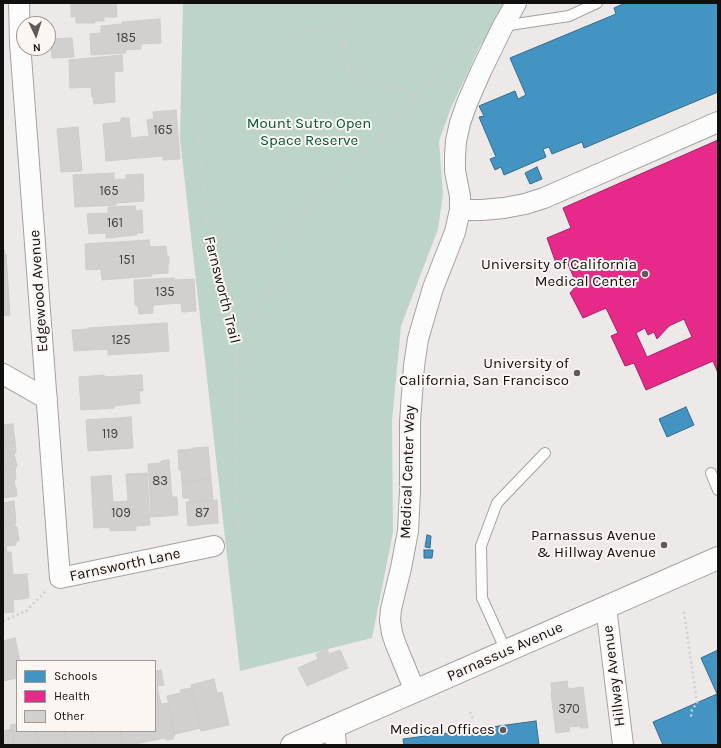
<!DOCTYPE html>
<html>
<head>
<meta charset="utf-8">
<style>
	body { margin:0 }
	#map { position:relative; width:721px; height:748px; overflow:hidden; background:#ece9e8; font-family:Karla,sans-serif }
	canvas { display:block }
	.frame { position:absolute; inset:0; border:4px solid #110f0e; pointer-events:none }
	.legend { position:absolute; left:16px; top:660px; width:140px; height:72px; box-sizing:border-box; background:#fcf6f3; border:1px solid #9e9a97; margin:0; padding:5px 7px; list-style:none; font-size:12px; color:#110f0e }
	.legend li { display:flex; align-items:center; gap:8px; height:20px }
	.legend b { width:20px; border:1px solid #9e9a97 }
	.north { position:absolute; left:16px; top:16px; width:40px; height:40px; box-sizing:border-box; background:#fcf6f3; border:1px solid #9e9a97; border-radius:50%; rotate:176deg; font-size:11px; font-weight:700; line-height:16px; text-align:center; color:#110f0e }
	.north::after { content:''; display:block; margin:auto; width:14px; height:18px; background:#5e5b5a; clip-path:polygon(50% 0,100% 100%,50% 72%,0 100%) }
</style>
</head>
<body>
<div id="map">
<canvas width="721" height="748"></canvas>
<div class="frame"></div>
<ul class="legend">
<li><b style="height:11px;background:#4393c3"></b>Schools</li>
<li><b style="height:11px;background:#e7298a"></b>Health</li>
<li><b style="height:11px;background:#d2cfcf"></b>Other</li>
</ul>
<div class="north">N</div>
</div>
<script>
const ctx = document.querySelector('canvas').getContext('2d');
ctx.lineJoin = 'round';
function fill(path, color) { ctx.fillStyle = color; ctx.fill(path, 'evenodd'); }
const poly = rows => new Path2D(rows.map(r => 'M' + r).join(''));
function stroke(path, color, width, dash) { ctx.strokeStyle = color; ctx.lineWidth = width; ctx.lineCap = dash ? 'butt' : 'round'; ctx.setLineDash(dash || []); ctx.stroke(path); }
function write(font, color, halo, rows, align = 'center') {
  ctx.font = font + ' Karla,sans-serif'; ctx.lineWidth = 4; ctx.setLineDash([]); ctx.textBaseline = 'middle'; ctx.strokeStyle = halo; ctx.fillStyle = color; for (const [text, x, y, turn = 0] of rows) {
    ctx.save(); ctx.translate(x, y); ctx.rotate((+turn || 0) * Math.PI / 180); ctx.textAlign = isNaN(turn) ? turn : align; if (halo) ctx.strokeText(text, 0, 0); ctx.fillText(text, 0, 0); ctx.restore();
  }
}
fill(poly([
	[183,3,508,3,479,48,451,108,439,141,443,194,438,229,401,326,392,421,393,532,372,638,240,671,180,139]
]), '#bdd5c8');
const schools = poly([
	[625,3,718,3,718,92,584,148,582,142,552,154,549,147,543,149,546,157,504,175,501,167,495,170,490,159,496,157,479,117,484,116,479,106,515,91,518,99,526,95,510,58,616,14,614,8,625,3],
	[537,167,542,179,530,184,525,173,537,167],
	[686,407,694,425,667,437,659,419,686,407],
	[427,535,431,536,430,548,425,547,427,535],
	[424,550,433,550,432,558,424,558,424,550],
	[718,650,718,696,701,658,718,650],
	[717,694,718,745,663,745,653,722,717,694],
	[536,721,539,745,404,745,403,739,536,721]
]);
fill(schools, '#4393c3');
stroke(schools, '#346b8d', 1);
const health = poly([
	[718,140,718,373,713,361,646,390,634,363,625,366,611,336,618,333,606,308,583,318,570,293,577,285,567,262,556,263,547,238,571,228,563,208,718,140],
	[684,319,692,337,647,357,636,333,645,328,648,335,654,332,657,339,669,326,684,319]
]);
fill(health, '#e7298a');
stroke(health, '#a72165', 1);
const building = poly([
	[71,3,116,3,117,17,104,17,104,21,94,21,95,23,76,23,76,17,71,17,71,3],
	[160,19,161,43,141,44,141,49,125,50,126,53,91,55,90,34,101,33,101,26,122,24,122,22,160,19],
	[72,38,74,57,52,58,51,39,72,38],
	[122,55,123,71,114,72,115,102,94,104,93,97,92,97,91,87,70,88,69,60,122,55],
	[176,110,180,159,163,160,163,156,106,161,103,124,121,122,121,118,129,118,131,138,149,136,147,120,154,119,153,112,176,110],
	[78,127,82,171,61,172,57,129,78,127],
	[114,173,114,180,126,179,126,175,143,174,144,201,116,203,116,205,75,207,73,175,114,173],
	[135,206,136,211,142,210,143,233,137,233,137,235,106,238,106,233,89,234,87,214,108,213,108,207,135,206],
	[149,240,150,247,166,246,167,256,169,256,169,263,168,264,168,273,151,274,152,276,102,280,101,269,86,270,85,244,149,240],
	[3,249,4,249,5,254,6,254,10,315,3,316,3,249],
	[174,278,174,280,194,279,196,311,182,312,181,303,153,305,153,313,139,314,138,306,135,305,134,280,174,278],
	[167,323,169,351,108,355,108,349,74,351,72,330,88,329,88,328,167,323],
	[104,375,104,377,142,375,143,391,139,391,140,403,114,406,114,408,81,410,79,377,104,375],
	[131,417,133,448,88,451,86,420,131,417],
	[13,424,15,442,3,443,3,425,13,424],
	[15,442,16,452,14,454,17,466,15,469,3,470,3,443,15,442],
	[208,447,211,479,182,482,181,470,179,470,178,450,193,449,193,448,208,447],
	[169,460,172,497,177,497,178,515,151,517,148,464,161,463,161,461,169,460],
	[15,469,16,479,14,479,15,487,16,487,17,496,3,498,3,470,15,469],
	[147,473,150,525,136,526,136,530,110,531,110,527,94,528,91,477,111,475,113,502,128,501,126,474,147,473],
	[211,479,213,500,190,502,189,498,183,498,182,482,211,479],
	[217,500,218,523,188,526,186,502,217,500],
	[14,501,16,523,3,525,3,503,14,501],
	[15,523,15,527,17,527,19,541,16,541,16,545,6,546,7,552,3,552,3,525,15,523],
	[3,552,11,552,13,575,3,576,3,552],
	[27,574,29,598,13,600,14,612,3,613,3,576,27,574],
	[15,638,20,661,17,661,17,678,3,681,3,641,15,638],
	[327,649,329,654,340,650,348,668,307,686,298,668,318,659,316,654,327,649],
	[161,670,164,685,157,686,161,704,168,703,175,734,173,739,167,740,164,738,136,744,135,745,123,745,120,731,155,731,155,671,161,670],
	[214,679,217,693,222,692,229,725,201,731,191,685,214,679],
	[567,681,568,689,583,687,588,728,581,728,580,726,569,727,570,731,556,733,551,693,552,693,551,683,567,681],
	[192,688,201,728,175,734,167,696,181,693,180,690,192,688],
	[17,724,17,731,36,731,39,745,15,745,10,725,17,724],
	[11,729,15,745,3,745,3,731,11,729],
	[36,731,64,731,67,745,39,745,36,731],
	[64,731,92,731,95,745,67,745,64,731],
	[92,731,120,731,123,745,95,745,92,731]
]);
fill(building, '#d2cfcf');
stroke(building, '#cecccb', 1);
const service = poly([
	[503,26,569,16,597,3],
	[711,473,718,490],
	[506,651,482,598,481,546,497,503,545,453]
]);
const minor = poly([
	[19,3,20,43,60,578,214,546],
	[460,210,482,210,504,208,525,204,544,198,718,122],
	[3,374,47,399],
	[606,607,623,745],
	[415,691,396,645,392,633,390,620,391,609,401,568,408,531,410,491,410,422,414,366,418,339,425,315,433,288,455,232,460,210,460,196,455,171,455,156,456,141,460,123,467,103,481,71,503,26,516,3],
	[334,726,336,745]
]);
const tertiary = poly([
	[292,745,718,558]
]);
stroke(service, '#a4a2a1', 12);
stroke(minor, '#a4a2a1', 22);
stroke(tertiary, '#a4a2a1', 24);
stroke(poly([
	[293,35,343,26,350,79,419,94,472,35,474,36],
	[197,116,209,243,237,343,235,471,239,532,233,536],
	[237,342,271,287,273,247,419,94],
	[684,612,697,703,692,710,691,717],
	[3,621,26,611,45,592],
	[470,712,473,719]
]), '#cfcfce', 2.5, [2, 3]);
stroke(service, '#fcfcfc', 10);
stroke(minor, '#fcfcfc', 20);
stroke(tertiary, '#fcfcfc', 22);
for (const [x, y, r, color] of [
	[645,274,4,"#5e5b5a"],
	[577,373,4,"#5e5b5a"],
	[664,545,4,"#5e5b5a"],
	[503,730,4,"#5e5b5a"]
]) { const dot = new Path2D(); dot.arc(x, y, r, 0, 2 * Math.PI); ctx.fillStyle = color; ctx.fill(dot); stroke(dot, '#fcf6f3', 1.5); }
write('13px', '#444241', null, [
	["185",126,38],
	["165",163,130],
	["165",109,191],
	["161",115,223],
	["151",127,260],
	["135",165,292],
	["125",121,340],
	["119",110,434],
	["83",160,481],
	["109",121,513],
	["87",202,513],
	["370",569,709]
]);
write('15px', '#005538', '#fcf6f3', [
	["Mount Sutro Open",309,124],
	["Space Reserve",309,141]
]);
write('15px', '#110f0e', '#fcf6f3', [
	["University of California",637,265],
	["Medical Center",637,282],
	["University of",569,364],
	["California, San Francisco",569,381],
	["Parnassus Avenue",656,536],
	["& Hillway Avenue",656,553],
	["Medical Offices",495,730]
], 'right');
write('15px', '#110f0e', '#fcf6f3', [
	["Farnsworth Trail",222,290,76],
	["Edgewood Avenue",39,291,-94],
	["Medical Center Way",408,472,-88],
	["Farnsworth Lane",125,565,-12],
	["Parnassus Avenue",505,652,-24],
	["Hillway Avenue",614,676,-97]
]);
</script>
</body>
</html>
